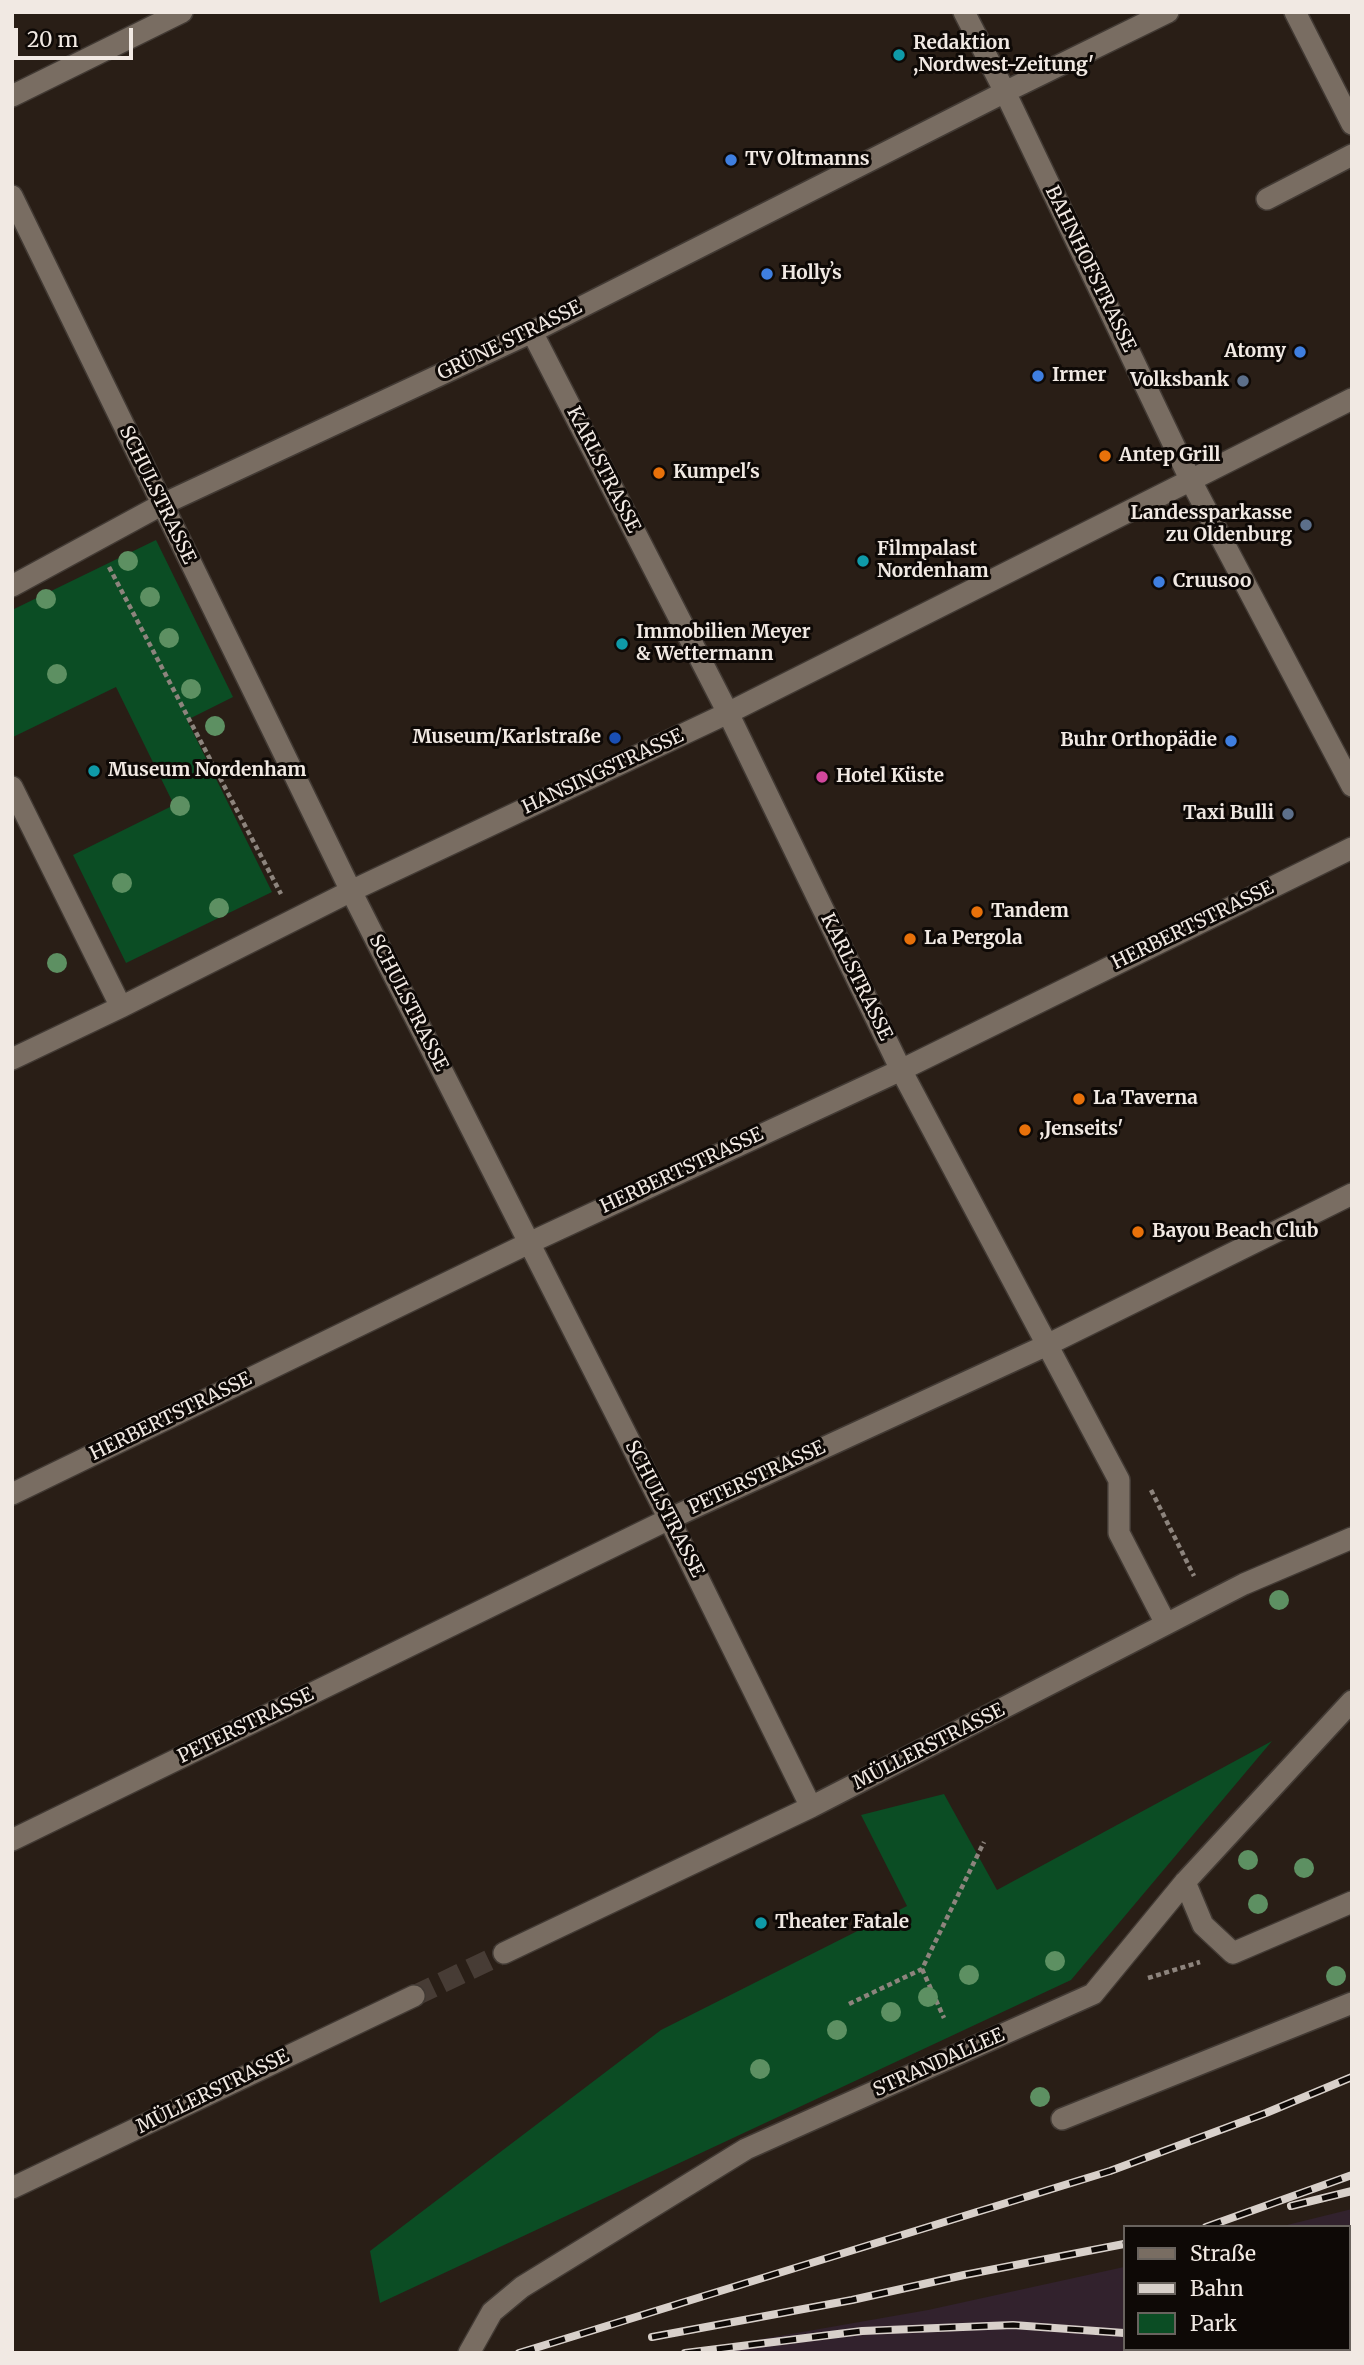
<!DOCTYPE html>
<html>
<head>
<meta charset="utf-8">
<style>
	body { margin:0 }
	#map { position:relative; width:1364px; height:2365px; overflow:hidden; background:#291e16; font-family:Merriweather,serif }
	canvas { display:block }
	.frame { position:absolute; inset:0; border:14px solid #f1e9e3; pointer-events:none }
	.legend { position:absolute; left:1123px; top:2225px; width:228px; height:126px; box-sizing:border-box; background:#0e0906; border:2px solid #69635e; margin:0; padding:9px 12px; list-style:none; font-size:21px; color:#f1e9e3 }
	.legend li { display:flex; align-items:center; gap:14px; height:35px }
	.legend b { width:35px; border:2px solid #69635e }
	.scale { position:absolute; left:14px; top:28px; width:119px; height:32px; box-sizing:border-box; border:4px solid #f1e9e3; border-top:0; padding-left:9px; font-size:21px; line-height:24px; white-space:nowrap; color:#f1e9e3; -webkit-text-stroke:5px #0e0906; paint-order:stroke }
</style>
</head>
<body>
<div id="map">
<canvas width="1364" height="2365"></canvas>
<div class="frame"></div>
<ul class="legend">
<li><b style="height:9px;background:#796d62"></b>Straße</li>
<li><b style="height:9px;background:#d8d0ca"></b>Bahn</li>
<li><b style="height:19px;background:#0b4d24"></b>Park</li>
</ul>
<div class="scale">20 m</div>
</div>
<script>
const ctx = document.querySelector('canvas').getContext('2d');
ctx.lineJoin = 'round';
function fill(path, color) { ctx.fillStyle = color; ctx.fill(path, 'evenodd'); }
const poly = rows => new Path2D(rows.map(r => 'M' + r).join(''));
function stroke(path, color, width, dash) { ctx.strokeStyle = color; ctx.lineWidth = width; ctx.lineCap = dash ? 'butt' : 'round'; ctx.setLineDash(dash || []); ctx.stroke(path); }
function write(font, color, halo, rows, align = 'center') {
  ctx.font = font + ' Merriweather,serif'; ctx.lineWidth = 6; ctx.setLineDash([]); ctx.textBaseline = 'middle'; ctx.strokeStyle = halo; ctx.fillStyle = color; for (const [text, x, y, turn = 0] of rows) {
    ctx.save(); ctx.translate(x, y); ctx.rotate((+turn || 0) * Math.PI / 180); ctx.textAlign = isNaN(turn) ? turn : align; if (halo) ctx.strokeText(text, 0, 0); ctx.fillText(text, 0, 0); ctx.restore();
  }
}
fill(poly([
	[1352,2209,1352,2353,688,2352,928,2310,1124,2267,1124,2349,1348,2349,1348,2227,1279,2227]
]), '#32222d');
fill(poly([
	[156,540,233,697,187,720,272,892,126,963,73,855,174,805,116,687,13,737,12,610],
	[1272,1741,1071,1980,380,2303,370,2251,661,2030,907,1906,861,1815,944,1794,997,1890]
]), '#0b4d24');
stroke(poly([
	[414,1996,504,1953]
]), '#473c35', 21, [21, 10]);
const minor = poly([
	[964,12,1005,92,1191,481,1352,786],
	[1295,12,1352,124],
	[12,96,182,12],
	[12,196,351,891,669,1519,811,1807],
	[1267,199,1352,155],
	[532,332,728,713,901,1070,1119,1480,1119,1533,1166,1624],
	[12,586,161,505,532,332,1005,92,1168,12],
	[12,787,121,1007],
	[12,1059,121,1007,351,891,728,713,1352,399],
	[12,1494,529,1243,901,1070,1352,848],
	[12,1840,669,1519,1047,1345,1352,1194],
	[1185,1882,1203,1925,1233,1953,1352,1902],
	[504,1953,811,1807,1244,1584,1352,1538],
	[1062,2119,1352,2003],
	[12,2188,414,1996],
	[469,2353,492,2312,522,2287,746,2149,1093,1994,1185,1882,1352,1701]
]);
stroke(minor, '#423a34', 24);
stroke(poly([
	[109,567,281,894],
	[1151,1490,1194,1576],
	[922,1969,944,2018],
	[1148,1978,1200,1962],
	[849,2004,922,1969,984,1842]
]), '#8d847d', 4.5, [5, 3.5]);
stroke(minor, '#796d62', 21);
const rail = poly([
	[1291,2206,1352,2191],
	[1206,2227,1352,2175],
	[652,2337,852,2300,964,2275,1124,2244],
	[1214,2349,1234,2353],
	[519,2353,1110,2171,1266,2113,1352,2077],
	[685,2353,862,2331,1013,2325,1124,2333]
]);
stroke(rail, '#d8d0ca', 8);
stroke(rail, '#0e0906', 5, [16]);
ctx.fillStyle = '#5d9062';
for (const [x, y] of [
	[128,561],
	[150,597],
	[46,599],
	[169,638],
	[57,674],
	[191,689],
	[215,726],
	[180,806],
	[122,883],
	[219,908],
	[57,963],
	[1279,1600],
	[1248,1860],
	[1304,1868],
	[1258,1904],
	[1055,1961],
	[969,1975],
	[1336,1976],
	[928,1997],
	[891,2012],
	[837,2030],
	[760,2069],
	[1040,2097]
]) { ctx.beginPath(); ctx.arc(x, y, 10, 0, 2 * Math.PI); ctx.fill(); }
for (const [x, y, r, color] of [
	[899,55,7,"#0f9aa8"],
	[731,160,7,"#3f7fe0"],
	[767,274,7,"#3f7fe0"],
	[1300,352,7,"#3f7fe0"],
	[1038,376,7,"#3f7fe0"],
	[1243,381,7,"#5c6f8a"],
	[1105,456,7,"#e8710a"],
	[659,473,7,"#e8710a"],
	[1306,525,7,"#5c6f8a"],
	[863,561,7,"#0f9aa8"],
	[1159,582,7,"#3f7fe0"],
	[622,644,7,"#0f9aa8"],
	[615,738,7,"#1a4fb4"],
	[1231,741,7,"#3f7fe0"],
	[94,771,7,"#0f9aa8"],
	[822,777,7,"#d1479c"],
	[1288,814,7,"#5c6f8a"],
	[977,912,7,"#e8710a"],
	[910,939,7,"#e8710a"],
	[1079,1099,7,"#e8710a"],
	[1025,1130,7,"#e8710a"],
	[1138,1232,7,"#e8710a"],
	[761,1923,7,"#0f9aa8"]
]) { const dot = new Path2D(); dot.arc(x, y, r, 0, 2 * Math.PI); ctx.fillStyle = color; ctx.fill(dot); stroke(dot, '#0e0906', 2.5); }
write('bold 19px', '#f1e9e3', '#0e0906', [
	["Redaktion",913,44],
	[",Nordwest-Zeitung'",913,66],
	["TV Oltmanns",745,160],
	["Hollyʼs",781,274],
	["Atomy",1286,352,"right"],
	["Irmer",1052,376],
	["Volksbank",1229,381,"right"],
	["Antep Grill",1119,456],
	["Kumpel's",673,473],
	["Landessparkasse",1292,514,"right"],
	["zu Oldenburg",1292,536,"right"],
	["Filmpalast",877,550],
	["Nordenham",877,572],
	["Cruusoo",1173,582],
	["Immobilien Meyer",636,633],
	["& Wettermann",636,655],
	["Museum/Karlstraße",601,738,"right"],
	["Buhr Orthopädie",1217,741,"right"],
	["Museum Nordenham",108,771],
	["Hotel Küste",836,777],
	["Taxi Bulli",1274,814,"right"],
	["Tandem",991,912],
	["La Pergola",924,939],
	["La Taverna",1093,1099],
	[",Jenseits'",1039,1130],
	["Bayou Beach Club",1152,1232],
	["Theater Fatale",775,1923]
], 'left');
write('19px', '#f1e9e3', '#0e0906', [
	["BAHNHOFSTRASSE",1090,269,64],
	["GRÜNE STRASSE",510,341,-26],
	["KARLSTRASSE",603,470,63],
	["SCHULSTRASSE",157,495,64],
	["HANSINGSTRASSE",603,772,-25],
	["HERBERTSTRASSE",1193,926,-26],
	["KARLSTRASSE",856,977,64],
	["SCHULSTRASSE",408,1003,63],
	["HERBERTSTRASSE",682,1171,-25],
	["HERBERTSTRASSE",171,1417,-26],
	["PETERSTRASSE",757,1478,-25],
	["SCHULSTRASSE",664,1509,63],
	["PETERSTRASSE",246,1726,-26],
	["MÜLLERSTRASSE",929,1747,-27],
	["STRANDALLEE",939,2063,-24],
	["MÜLLERSTRASSE",213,2092,-26]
]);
</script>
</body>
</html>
